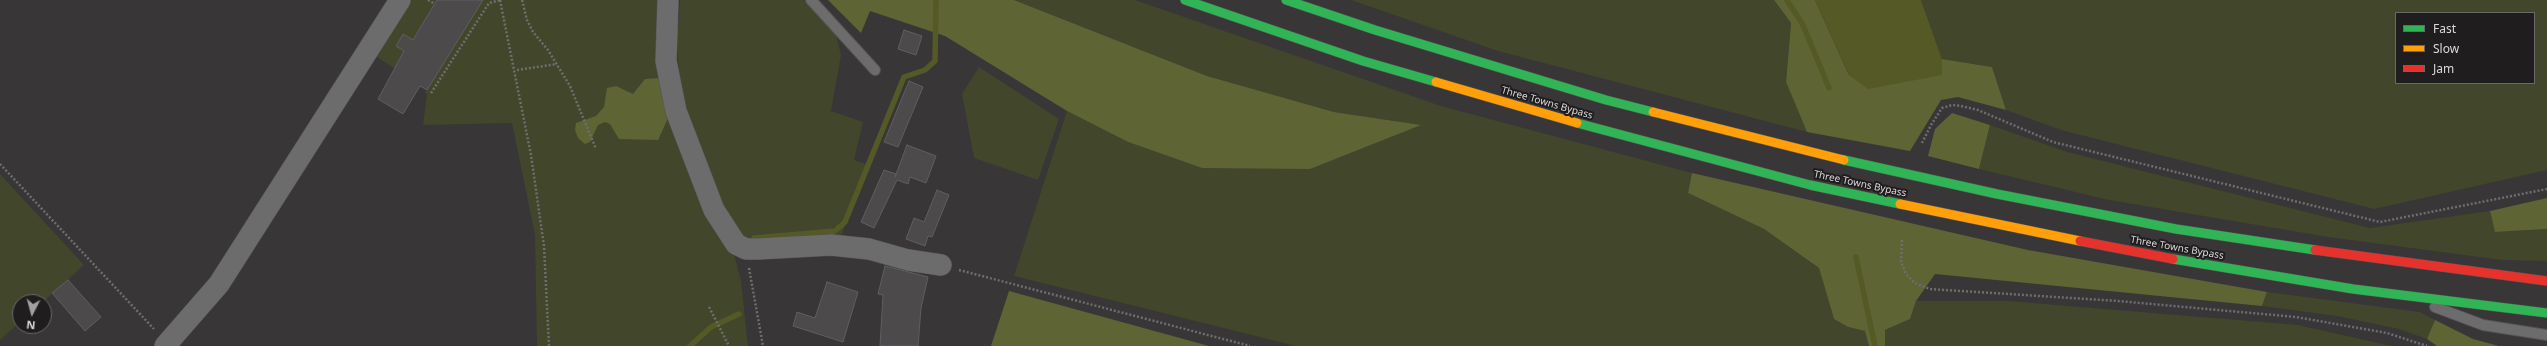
<!DOCTYPE html>
<html>
<head>
<meta charset="utf-8">
<style>
	body { margin:0 }
	#map { position:relative; width:2547px; height:346px; overflow:hidden; background:#383637; font-family:"Noto Sans",sans-serif }
	canvas { display:block }
	.legend { position:absolute; left:2395px; top:12px; width:140px; height:72px; box-sizing:border-box; background:#1f1d1e; border:1px solid #6b686a; margin:0; padding:5px 7px; list-style:none; font-size:12px; color:#dcd9db }
	.legend li { display:flex; align-items:center; gap:8px; height:20px }
	.legend b { width:20px; border:1px solid #6b686a }
	.north { position:absolute; left:12px; top:294px; width:40px; height:40px; box-sizing:border-box; background:#1f1d1e; border:1px solid #6b686a; border-radius:50%; rotate:186deg; font-size:11px; font-weight:700; line-height:16px; text-align:center; color:#dcd9db }
	.north::after { content:''; display:block; margin:auto; width:14px; height:18px; background:#a3a0a2; clip-path:polygon(50% 0,100% 100%,50% 72%,0 100%) }
</style>
</head>
<body>
<div id="map">
<canvas width="2547" height="346"></canvas>
<ul class="legend">
<li><b style="height:5px;background:#30b455"></b>Fast</li>
<li><b style="height:5px;background:#ff9f0a"></b>Slow</li>
<li><b style="height:5px;background:#e5322d"></b>Jam</li>
</ul>
<div class="north">N</div>
</div>
<script>
const ctx = document.querySelector('canvas').getContext('2d');
ctx.lineJoin = 'round';
function fill(path, color) { ctx.fillStyle = color; ctx.fill(path, 'evenodd'); }
const poly = rows => new Path2D(rows.map(r => 'M' + r).join(''));
function stroke(path, color, width, dash) { ctx.strokeStyle = color; ctx.lineWidth = width; ctx.lineCap = dash ? 'butt' : 'round'; ctx.setLineDash(dash || []); ctx.stroke(path); }
function write(font, color, halo, rows, align = 'center') {
  ctx.font = font + ' "Noto Sans",sans-serif'; ctx.lineWidth = 4; ctx.setLineDash([]); ctx.textBaseline = 'middle'; ctx.strokeStyle = halo; ctx.fillStyle = color; for (const [text, x, y, turn = 0] of rows) {
    ctx.save(); ctx.translate(x, y); ctx.rotate((+turn || 0) * Math.PI / 180); ctx.textAlign = isNaN(turn) ? turn : align; if (halo) ctx.strokeText(text, 0, 0); ctx.fillText(text, 0, 0); ctx.restore();
  }
}
fill(poly([
	[408,0,660,0,658,70,662,97,669,116,733,250,741,281,748,346,537,346,535,235,512,123,423,125,427,94,424,93,427,90,374,55],
	[680,0,804,0,836,34,841,55,831,111,863,122,854,160,871,166,840,238,802,236,742,239,709,181,680,88,677,42],
	[1014,0,1135,0,1441,106,1692,173,1688,193,1764,229,1819,268,1834,319,1848,327,1866,331,1869,346,1296,346,1014,276,1067,111,1128,142,1202,168,1420,125,1334,112,1207,76],
	[1351,0,1774,0,1791,23,1786,82,1807,132,1498,51],
	[1921,0,2547,0,2547,170,2374,209,2061,130,2006,110,1992,67,1942,59],
	[2396,13,2534,13,2534,83,2396,83],
	[979,67,1059,119,1038,180,974,158,962,94],
	[1990,125,2067,152,2370,228,2490,211,2495,232,2547,229,2547,261,2502,260,2328,237,2109,200,1979,169],
	[0,174,84,265,43,302,20,302,20,322,0,340],
	[2267,292,2420,312,2435,320,2427,339,2399,329,2337,316,2262,306],
	[1916,301,2008,301,2298,325,2392,346,1885,346,1885,330,1910,319]
]), '#42462b');
fill(poly([
	[828,0,1014,0,1207,76,1334,112,1421,125,1310,169,1202,168,1128,142,1067,111,945,36,870,11,861,33],
	[1774,0,1815,0,1849,75,1942,75,1942,59,1992,67,2006,110,1958,97,1941,100,1910,151,1807,132,1786,82,1791,23],
	[660,78,669,116,658,140,619,139,610,124,605,122,598,125,590,142,585,144,578,138,575,130,576,123,596,116,604,107,607,88,616,86,633,94,645,79],
	[1952,113,1990,125,1979,169,1928,156,1935,129],
	[1692,173,2028,250,2267,292,2262,306,1935,274,1916,301,1910,319,1885,330,1885,346,1869,346,1865,331,1848,327,1834,319,1819,268,1764,229,1688,193],
	[2547,198,2547,229,2495,232,2490,211],
	[1009,291,1209,346,991,346],
	[2435,320,2473,339,2499,346,2437,346,2427,339]
]), '#5f6434');
fill(poly([
	[1815,0,1921,0,1942,59,1942,75,1868,89,1849,75]
]), '#545926');
stroke(poly([
	[1787,0,1803,25,1829,88],
	[754,238,835,231,845,222,904,77,925,70,935,61,936,0],
	[1856,257,1875,346],
	[690,346,711,327,739,314]
]), '#545926', 5.5);
const building = poly([
	[437,0,483,0,427,90,420,86,403,114,378,99,404,51,396,46,403,34,413,40,437,0],
	[904,30,922,36,916,55,898,49,904,30],
	[909,81,923,87,898,147,884,142,909,81],
	[907,145,936,156,926,183,910,177,908,184,897,180,874,228,861,222,884,170,896,174,895,177,907,145],
	[937,190,949,195,932,237,928,236,925,246,906,239,914,218,924,222,937,190],
	[885,266,928,277,921,308,918,346,880,346,883,295,878,294,885,266],
	[68,280,101,317,85,331,52,293,68,280],
	[827,282,858,292,843,342,793,326,797,312,815,318,827,282]
]);
fill(building, '#4d4a4c');
stroke(building, '#605e60', 1);
const lane = poly([
	[811,0,875,70],
	[2435,307,2483,325,2547,335]
]);
const street = poly([
	[668,0,666,61,676,111,714,210,736,244,746,249,758,249,831,245,869,249,908,260,941,265],
	[165,346,219,284,400,0]
]);
const fast = poly([
	[1185,0,1363,61,1436,82],
	[1286,0,1375,30,1606,100,1653,112],
	[1577,123,1810,185,1900,204],
	[1844,160,1997,194,2176,229,2315,250],
	[2173,259,2353,289,2547,313]
]);
const slow = poly([
	[1436,82,1577,123],
	[1653,112,1844,160],
	[1900,204,2080,241]
]);
const jam = poly([
	[2080,241,2173,259],
	[2315,250,2547,281]
]);
stroke(lane, '#555354', 12);
stroke(street, '#555354', 22);
stroke(fast, '#555354', 10);
stroke(slow, '#555354', 10);
stroke(jam, '#555354', 10);
stroke(poly([
	[428,0,435,4],
	[500,0,531,155,544,246,549,346],
	[522,0,527,20,533,32,548,50,570,86,596,149],
	[517,70,557,64],
	[431,93,489,3,501,0],
	[1922,143,1931,125,1942,108,1952,105,1961,106,1978,110,2053,142,2380,222,2547,189],
	[0,164,154,329],
	[1902,240,1901,262,1906,274,1915,283,1930,289,2118,301,2296,317,2387,333,2427,346],
	[749,268,763,346],
	[959,270,1250,346],
	[709,307,729,346]
]), '#6f6e6f', 2.5, [2, 2]);
stroke(lane, '#6d6c6d', 10);
stroke(street, '#6d6c6d', 21);
stroke(fast, '#30b455', 9);
stroke(slow, '#ff9f0a', 9);
stroke(jam, '#e5322d', 9);
write('10px', '#dcd9db', '#1f1d1e', [
	["Three Towns Bypass",1547,103,16],
	["Three Towns Bypass",1860,184,12],
	["Three Towns Bypass",2177,248,10]
]);
</script>
</body>
</html>
